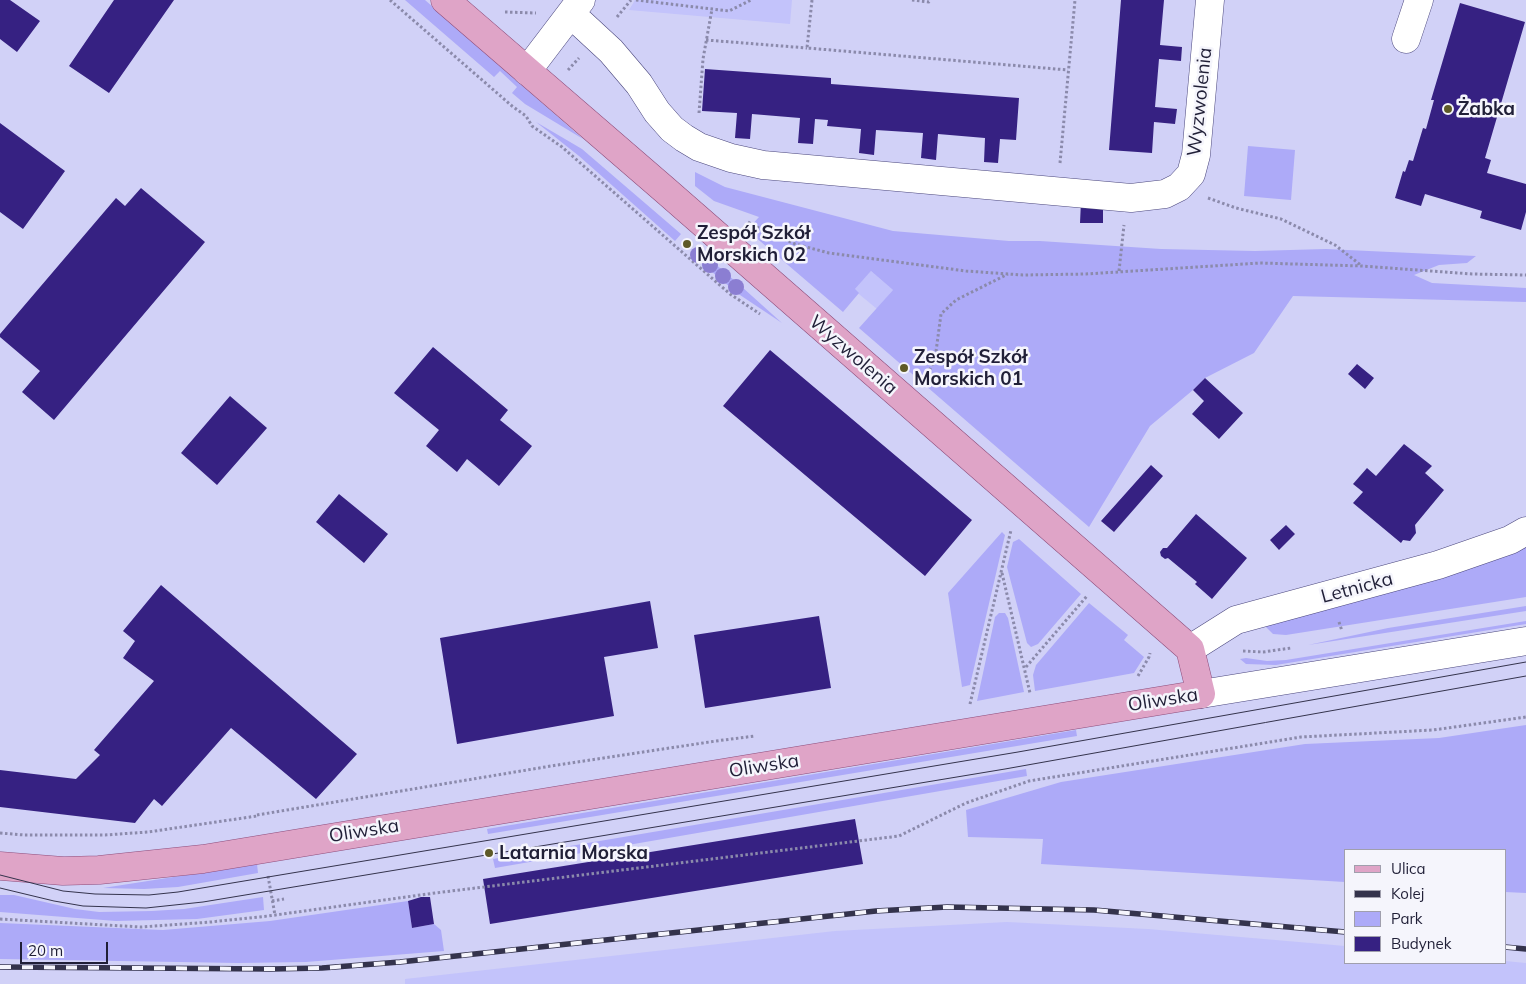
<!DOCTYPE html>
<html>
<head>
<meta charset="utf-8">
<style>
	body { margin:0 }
	#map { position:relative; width:1526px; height:984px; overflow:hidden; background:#d1d1f7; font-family:Mulish,sans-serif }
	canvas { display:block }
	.legend { position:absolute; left:1344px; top:849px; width:162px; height:115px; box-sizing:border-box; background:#f5f5fc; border:1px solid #a09fad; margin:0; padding:6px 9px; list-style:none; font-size:15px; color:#201f37 }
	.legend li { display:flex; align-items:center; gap:10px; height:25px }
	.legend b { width:25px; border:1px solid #a09fad }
	.scale { position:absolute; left:20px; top:942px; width:88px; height:22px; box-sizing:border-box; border:2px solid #201f37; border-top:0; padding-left:6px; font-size:15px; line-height:18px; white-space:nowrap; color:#201f37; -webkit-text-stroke:4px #f5f5fc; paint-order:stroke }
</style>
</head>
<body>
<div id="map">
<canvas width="1526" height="984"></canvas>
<ul class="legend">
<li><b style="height:6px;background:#dfa4c7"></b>Ulica</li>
<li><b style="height:6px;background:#34334c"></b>Kolej</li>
<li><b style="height:14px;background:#adaaf8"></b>Park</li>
<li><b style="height:14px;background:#362182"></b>Budynek</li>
</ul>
<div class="scale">20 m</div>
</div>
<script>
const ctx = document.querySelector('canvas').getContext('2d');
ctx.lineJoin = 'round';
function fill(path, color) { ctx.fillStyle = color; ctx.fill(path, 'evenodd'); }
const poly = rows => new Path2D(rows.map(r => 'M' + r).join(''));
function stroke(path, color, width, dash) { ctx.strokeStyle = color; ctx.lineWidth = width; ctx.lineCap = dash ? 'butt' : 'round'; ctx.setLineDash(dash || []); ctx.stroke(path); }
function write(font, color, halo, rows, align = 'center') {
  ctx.font = font + ' Mulish,sans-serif'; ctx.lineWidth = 5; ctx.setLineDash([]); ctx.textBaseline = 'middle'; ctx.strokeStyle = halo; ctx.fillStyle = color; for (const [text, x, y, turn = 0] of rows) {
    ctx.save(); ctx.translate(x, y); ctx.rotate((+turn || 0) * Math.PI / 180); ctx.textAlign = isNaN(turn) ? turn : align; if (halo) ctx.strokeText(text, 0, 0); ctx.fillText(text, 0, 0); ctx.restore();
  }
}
fill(poly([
	[635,0,792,0,790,24,629,10],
	[871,271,893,290,877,309,854,290],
	[1007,922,1148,929,1345,946,1345,963,1505,963,1505,961,1526,963,1526,984,405,984,405,979,835,931]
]), '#c3c3fb');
fill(poly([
	[405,0,425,0,583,139,525,104,512,93,517,87,500,71,494,77],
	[536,122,582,149,681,234,675,241,579,156],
	[1248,146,1295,150,1291,200,1244,196],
	[695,172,725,187,893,231,1009,241,1040,241,1161,249,1255,251,1326,249,1476,256,1467,263,1439,265,1414,275,1432,283,1526,288,1526,302,1293,296,1254,353,1205,378,1193,390,1150,426,1089,527,859,328,893,290,871,271,855,289,859,293,843,312,747,230,759,217,714,201,695,186],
	[698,249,742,287,782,323,737,293,692,255],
	[1002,532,1005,535,970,685,962,687,948,593],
	[1019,539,1081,594,1038,644,1031,647,1027,643,1007,567,1013,542],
	[1526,547,1526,597,1286,635,1273,634,1265,626],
	[1089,603,1128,635,1124,640,1144,657,1134,673,1035,691,1033,675,1036,665],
	[1526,606,1526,611,1308,645,1388,628],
	[999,613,1005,613,1008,618,1024,692,977,701,995,617],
	[1526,621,1526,624,1276,665,1246,664,1240,659,1246,658,1267,661,1286,660],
	[1526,725,1526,893,1505,892,1505,850,1345,850,1345,882,1041,864,1043,839,968,837,966,810,1061,782,1305,744,1439,738],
	[1076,730,1077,736,488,834,487,829],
	[1026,769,1027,776,495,868,493,859],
	[257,864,258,873,178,887,144,889,103,888],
	[0,895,14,895,75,909,99,912,152,911,184,909,263,897,264,910,197,919,116,921,0,912],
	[408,901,412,928,434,924,441,930,444,951,306,962,238,963,0,959,0,923,163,930,270,921]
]), '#adaaf8');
fill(poly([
	[0,0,10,0,40,21,17,52,0,39],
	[114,0,174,0,109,93,69,66],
	[1121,0,1164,0,1160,45,1182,47,1181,61,1159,59,1155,107,1177,109,1175,124,1154,122,1152,153,1109,150],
	[1460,3,1525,22,1485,158,1491,160,1487,173,1526,184,1526,212,1521,230,1480,218,1482,211,1425,194,1421,206,1395,198,1403,171,1405,172,1409,160,1413,161,1423,128,1426,129,1434,100,1431,100],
	[705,69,831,78,831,84,1019,98,1016,140,1000,139,998,163,984,162,985,138,938,134,936,160,921,158,923,133,876,130,874,155,859,153,861,129,827,126,828,120,815,119,813,144,798,143,800,118,752,114,750,139,735,138,737,113,702,111],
	[0,123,65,171,23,229,0,212],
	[141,188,205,242,54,420,22,392,40,371,0,337,0,334,116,198,125,206],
	[1081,201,1103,202,1103,223,1080,223],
	[433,347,508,410,500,420,532,446,499,486,467,459,457,472,426,446,439,430,394,393],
	[770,350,972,520,925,576,723,406],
	[1357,364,1374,378,1365,389,1348,374],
	[1205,378,1243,413,1219,439,1192,414,1204,401,1193,390],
	[230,396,267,428,217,485,181,453],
	[1404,444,1432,466,1425,473,1444,490,1415,525,1416,533,1410,541,1403,540,1401,543,1353,503,1363,492,1353,484,1367,468,1376,476],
	[1151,465,1163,476,1114,532,1101,521],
	[339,494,388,534,364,563,316,522],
	[1196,514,1247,558,1212,599,1195,584,1197,582,1168,558,1165,559,1161,556,1160,552,1163,548,1167,548],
	[1286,525,1295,534,1279,550,1270,540],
	[161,585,357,754,316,799,231,728,162,806,154,799,135,823,0,807,0,770,76,779,100,755,94,750,154,681,123,658,135,641,123,631],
	[650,601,658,648,604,657,614,716,457,744,440,638],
	[819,616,831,688,705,708,694,635],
	[855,819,863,864,490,924,483,879],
	[421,897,430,897,434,924,412,928,408,901]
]), '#362182');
const minor = poly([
	[571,14,611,51,639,84,657,112,672,129,684,138,699,147,731,158,763,165,1131,198,1165,194,1179,187,1191,174,1196,155,1210,0],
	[1406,39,1419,0],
	[527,71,581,0],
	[1190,649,1236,620,1438,565,1510,540,1526,531],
	[1201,694,1526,641]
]);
const major = poly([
	[0,866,63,871,99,870,203,859,1201,694,1190,649,665,190,445,0]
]);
stroke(minor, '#4b477d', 29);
stroke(major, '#8e4e7c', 29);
stroke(poly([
	[390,0,512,106,526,116,532,126,562,147,730,294,760,314],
	[636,0,729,11,751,0],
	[812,0,807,48,1068,70],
	[912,0,929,2,931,0],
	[505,12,536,13],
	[617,17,631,0],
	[706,40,807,48],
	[568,70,579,58],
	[699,113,703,59,712,9],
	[1060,163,1075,0],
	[1208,198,1236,208,1281,219,1335,245,1362,266],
	[748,222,759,228,795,244,829,253,966,271,1023,275,1086,274,1260,263,1362,266,1472,274,1526,275],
	[1119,271,1124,225],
	[925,379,935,359,941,314,956,300,1008,274],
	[1002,573,1030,693],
	[1339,622,1342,631],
	[1243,651,1263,652,1291,648],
	[1026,667,1087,596],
	[1138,676,1149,657,1150,653],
	[970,704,1011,530],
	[257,815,551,766,716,741,755,736],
	[0,833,24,835,105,835,148,832,257,816],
	[268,876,275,915],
	[272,901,284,899],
	[0,919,141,927,211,922,268,916,435,893,899,836,966,803,1029,781,1301,737,1433,730,1526,717]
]), '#8b8aab', 3, [2.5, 2.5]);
stroke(minor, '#fff', 28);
stroke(major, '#dfa4c7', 28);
stroke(poly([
	[0,875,63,891,95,894,149,895,178,892,1018,752,1526,662],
	[0,888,54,901,83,906,146,908,203,902,1005,769,1526,676]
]), '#34334c', 1);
const rail = poly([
	[1505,947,1526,949],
	[0,967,271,969,322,968,400,962,876,911,947,907,1094,910,1345,932]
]);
stroke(rail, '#34334c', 5.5);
stroke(rail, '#f5f5fc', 4, [11]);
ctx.fillStyle = '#8b7ed2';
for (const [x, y] of [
	[698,255],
	[710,265],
	[723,276],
	[736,287]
]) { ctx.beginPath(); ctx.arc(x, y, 8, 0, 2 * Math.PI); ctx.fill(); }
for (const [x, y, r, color] of [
	[1448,109,5,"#5e5a27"],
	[687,244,5,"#5e5a27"],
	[904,368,5,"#5e5a27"],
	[489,853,5,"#5e5a27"]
]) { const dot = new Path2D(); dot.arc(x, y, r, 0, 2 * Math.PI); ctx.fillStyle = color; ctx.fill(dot); stroke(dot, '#f5f5fc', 2); }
write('19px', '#201f37', '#f5f5fc', [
	["Wyzwolenia",1200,102,-84],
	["Wyzwolenia",853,355,41],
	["Letnicka",1357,588,-15],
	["Oliwska",1163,700,-9],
	["Oliwska",764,766,-9],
	["Oliwska",364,831,-9]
]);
write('bold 19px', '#201f37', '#f5f5fc', [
	["Żabka",1458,109],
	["Zespół Szkół",697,233],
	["Morskich 02",697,255],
	["Zespół Szkół",914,357],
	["Morskich 01",914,379],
	["Latarnia Morska",499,853]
], 'left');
</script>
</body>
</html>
